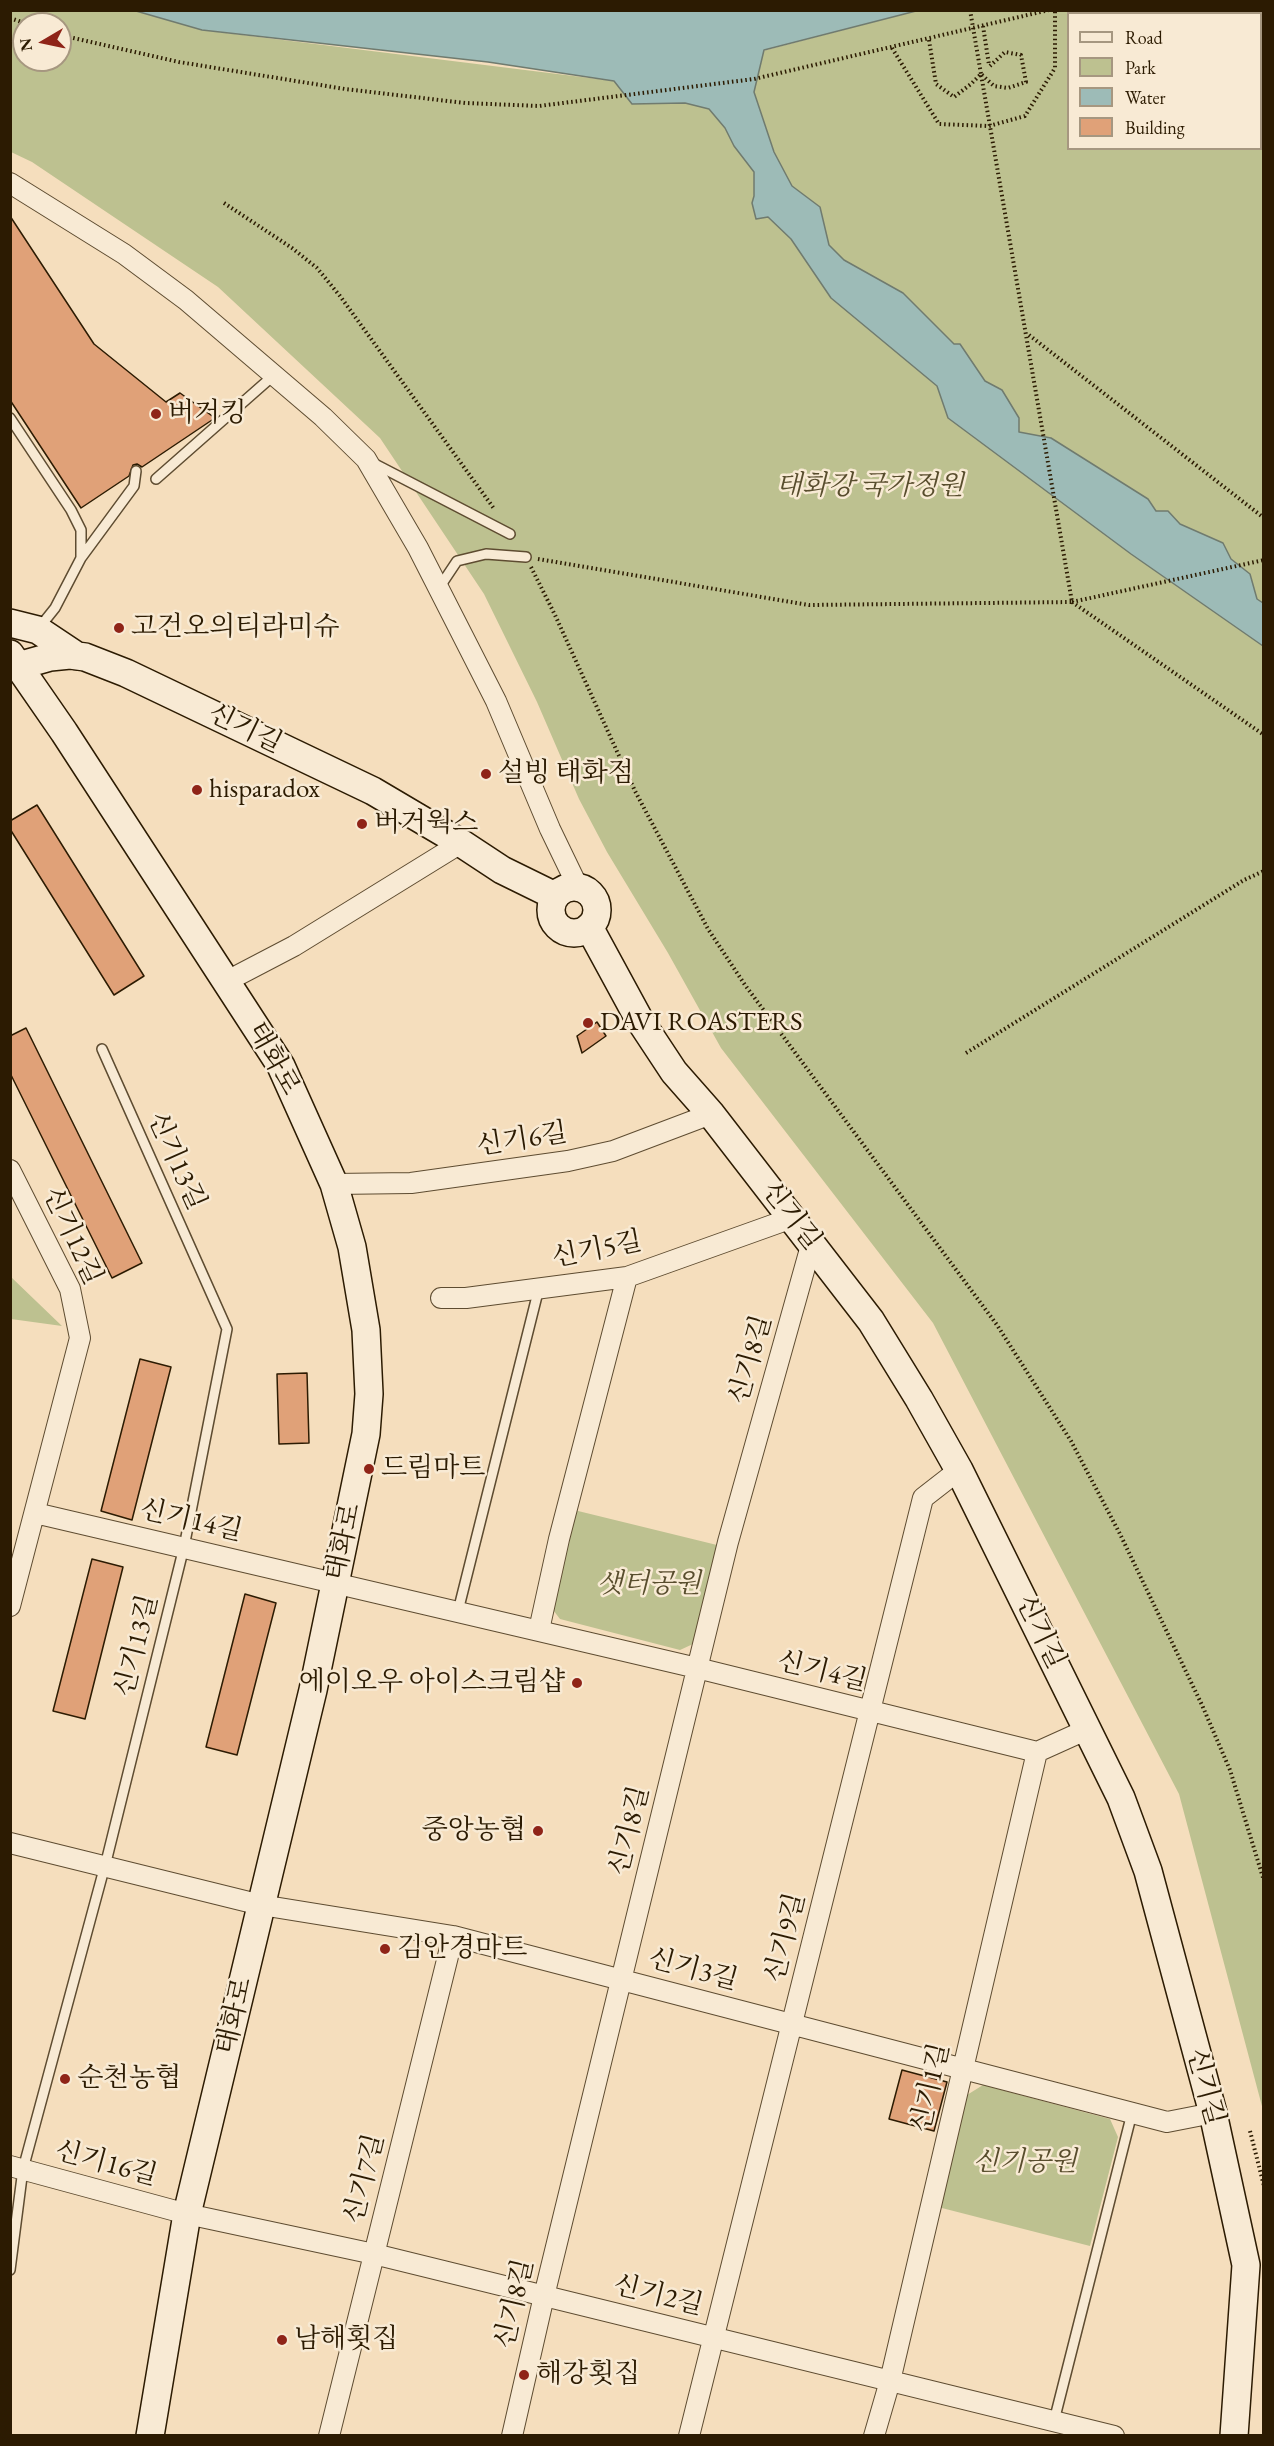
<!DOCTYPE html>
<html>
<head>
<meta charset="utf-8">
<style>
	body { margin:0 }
	#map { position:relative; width:1274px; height:2446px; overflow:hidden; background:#f5debd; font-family:"EB Garamond",serif }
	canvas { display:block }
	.frame { position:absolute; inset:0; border:12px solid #2c1b02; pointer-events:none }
	.legend { position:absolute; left:1067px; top:12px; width:195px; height:138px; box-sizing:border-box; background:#f8ead4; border:2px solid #a69780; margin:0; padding:8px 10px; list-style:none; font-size:18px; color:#2c1b02 }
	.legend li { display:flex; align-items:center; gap:12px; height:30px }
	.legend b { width:30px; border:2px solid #a69780 }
	.north { position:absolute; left:12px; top:12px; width:60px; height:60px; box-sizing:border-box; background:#f8ead4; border:2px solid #a69780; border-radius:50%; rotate:261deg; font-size:16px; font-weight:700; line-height:24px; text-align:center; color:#2c1b02 }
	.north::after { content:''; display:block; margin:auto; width:21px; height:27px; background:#8f2418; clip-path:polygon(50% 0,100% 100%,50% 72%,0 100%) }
</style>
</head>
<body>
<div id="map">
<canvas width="1274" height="2446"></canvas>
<div class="frame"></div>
<ul class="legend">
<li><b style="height:8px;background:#f8ead4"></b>Road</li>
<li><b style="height:16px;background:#bdc190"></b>Park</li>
<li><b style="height:16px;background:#9dbbb7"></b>Water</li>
<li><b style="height:16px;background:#e0a178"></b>Building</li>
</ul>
<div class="north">N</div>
</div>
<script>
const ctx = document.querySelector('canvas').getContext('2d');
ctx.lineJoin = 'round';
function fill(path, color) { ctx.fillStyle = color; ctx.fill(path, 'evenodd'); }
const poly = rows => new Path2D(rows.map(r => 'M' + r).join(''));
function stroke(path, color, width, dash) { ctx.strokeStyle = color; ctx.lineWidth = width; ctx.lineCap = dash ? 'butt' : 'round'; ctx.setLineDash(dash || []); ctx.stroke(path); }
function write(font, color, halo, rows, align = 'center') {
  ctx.font = font + ' "EB Garamond","Noto Serif KR",serif'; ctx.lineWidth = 5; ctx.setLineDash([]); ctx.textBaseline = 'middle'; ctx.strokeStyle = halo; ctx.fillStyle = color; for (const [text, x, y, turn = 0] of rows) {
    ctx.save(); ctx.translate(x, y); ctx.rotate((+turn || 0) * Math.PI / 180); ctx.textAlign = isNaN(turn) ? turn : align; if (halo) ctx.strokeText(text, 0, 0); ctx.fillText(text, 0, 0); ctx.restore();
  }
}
fill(poly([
	[10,11,136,11,202,30,614,81,751,54,916,11,1263,11,1263,2110,1179,1794,933,1323,721,1048,668,953,607,852,579,799,537,702,484,594,380,438,218,287,32,162,11,152],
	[1068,14,1260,14,1260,148,1068,148],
	[24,24,60,24,60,60,24,60],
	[11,1277,62,1326,11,1319],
	[574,1510,717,1545,693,1644,680,1650,560,1619,550,1606],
	[983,2085,1110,2119,1118,2137,1090,2246,938,2207,967,2095]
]), '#bdc190');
const water = poly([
	[136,11,916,11,764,50,754,92,774,152,792,186,820,207,829,245,844,260,903,293,954,344,960,344,985,381,1002,390,1019,418,1019,432,1051,438,1148,499,1156,511,1168,511,1180,524,1223,543,1231,559,1250,574,1257,599,1263,603,1263,646,1131,554,948,418,937,386,831,298,791,239,768,217,756,219,752,203,754,196,754,172,734,146,725,128,709,109,685,103,632,104,614,81,488,62,202,30,136,11]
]);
fill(water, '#9dbbb7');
stroke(water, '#707b6f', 1.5);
const building = poly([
	[10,216,94,344,166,402,180,393,215,418,142,467,137,464,133,465,129,476,81,508,10,400,10,216],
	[37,805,144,976,114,995,10,829,10,821,37,805],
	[597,1022,606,1036,582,1053,577,1036,597,1022],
	[26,1028,142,1263,112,1278,10,1073,10,1036,26,1028],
	[140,1359,171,1367,132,1520,101,1511,140,1359],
	[307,1373,309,1443,279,1444,277,1374,307,1373],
	[92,1559,123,1567,85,1719,53,1711,92,1559],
	[245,1594,276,1603,237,1755,206,1747,245,1594],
	[902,2070,947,2082,934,2131,889,2119,902,2070]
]);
fill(building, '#e0a178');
stroke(building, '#2c1b02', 1.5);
const lane = poly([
	[10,418,71,510,81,530,81,558],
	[371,462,510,534],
	[156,479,274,375],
	[439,588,457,561,486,554,526,557],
	[39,628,55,608,81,558,134,486,136,471],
	[458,1611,539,1288],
	[10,2270,23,2169,107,1858,184,1547,227,1329,102,1049],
	[1054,2421,1132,2113]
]);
const street = poly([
	[10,183,124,254,186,300,323,417,366,459,418,548,496,701,550,829,578,887],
	[227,981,294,946,461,843],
	[10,1170,70,1289,80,1338,10,1606],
	[334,1184,411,1183,568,1161,613,1151,711,1114],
	[441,1298,466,1298,627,1277,792,1218],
	[35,1513,697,1668,1037,1752,1088,1729],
	[539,1630,559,1539,627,1277],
	[10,1843,261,1905,453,1936,1167,2122,1213,2113],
	[10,2166,187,2214,374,2254,1114,2436],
	[329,2436,453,1936],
	[512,2436,544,2296,728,1542,812,1242],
	[689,2436,923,1498,959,1470],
	[874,2436,890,2381,1037,1752]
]);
const secondary = poly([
	[10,623,38,630,77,656],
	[10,654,64,732,281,1066,334,1184,352,1247,366,1330,369,1394,366,1434,313,1690,187,2214,150,2436],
	[18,666,50,657,70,655,85,657,126,673,373,791,461,843,502,870,555,896],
	'551 910a23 23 0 1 1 46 0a23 23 0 1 1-46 0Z',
	[589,927,639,1019,674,1072,711,1114,871,1321,919,1399,959,1470,1121,1798,1148,1871,1213,2113,1246,2265,1234,2436]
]);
stroke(lane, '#5e4c31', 12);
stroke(street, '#5e4c31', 22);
stroke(secondary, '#2c1b02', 30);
stroke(poly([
	[10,18,27,24],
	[983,26,989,65],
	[60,35,179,62,345,89,465,103,539,106,754,79,1049,10],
	[929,40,936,84,954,97,971,84,981,74,994,86,1008,88,1026,82,1021,55,1005,52,990,66],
	[892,48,939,124,989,126,1025,116,1055,68,1055,10],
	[224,203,292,248,317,268,340,296,495,510],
	[1029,335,1264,518],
	[538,559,809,605,1072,602,981,74],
	[531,567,555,615,635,791,708,929,745,985,997,1325,1071,1441,1120,1534,1202,1705,1230,1770,1264,1881],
	[1072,602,1264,735],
	[1072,602,1264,560],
	[966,1053,1244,880,1264,871],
	[1250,2131,1264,2186]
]), '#2c1b02', 4, [1.5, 3]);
stroke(lane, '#f8ead4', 9);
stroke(street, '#f8ead4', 20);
stroke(secondary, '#f8ead4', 27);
stroke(poly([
	[970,10,981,74]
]), '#2c1b02', 4, [1.5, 3]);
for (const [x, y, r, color] of [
	[156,414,6,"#8f2418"],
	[119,628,6,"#8f2418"],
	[486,774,6,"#8f2418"],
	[197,790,6,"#8f2418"],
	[362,824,6,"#8f2418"],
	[588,1023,6,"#8f2418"],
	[369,1469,6,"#8f2418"],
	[577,1683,6,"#8f2418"],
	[538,1831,6,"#8f2418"],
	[385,1949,6,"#8f2418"],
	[65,2079,6,"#8f2418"],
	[282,2340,6,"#8f2418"],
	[524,2375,6,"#8f2418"]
]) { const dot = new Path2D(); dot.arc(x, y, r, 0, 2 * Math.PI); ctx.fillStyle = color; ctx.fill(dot); stroke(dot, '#f8ead4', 2); }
write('27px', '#2c1b02', '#f8ead4', [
	["버거킹",168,414],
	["고건오의티라미슈",131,628],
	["설빙 태화점",498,774],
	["hisparadox",209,790],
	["버거웍스",374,824],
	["DAVI ROASTERS",600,1023],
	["드림마트",381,1469],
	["에이오우 아이스크림샵",565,1683,"right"],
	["중앙농협",526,1831,"right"],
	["김안경마트",397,1949],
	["순천농협",77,2079],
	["남해횟집",294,2340],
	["해강횟집",536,2375]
], 'left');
write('italic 27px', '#584d2d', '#f8ead4', [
	["태화강 국가정원",870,487],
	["샛터공원",649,1585],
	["신기공원",1025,2163]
]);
write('27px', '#2c1b02', '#f8ead4', [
	["신기길",245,729,26],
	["태화로",273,1059,61],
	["신기6길",522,1140,-9],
	["신기13길",176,1161,66],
	["신기길",791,1216,52],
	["신기12길",72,1236,65],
	["신기5길",597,1250,-11],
	["신기8길",751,1360,-74],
	["신기14길",191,1521,13],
	["태화로",344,1542,-78],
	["신기길",1040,1632,64],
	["신기13길",137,1646,-76],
	["신기4길",822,1672,14],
	["신기8길",630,1831,-76],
	["신기9길",786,1938,-76],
	["신기3길",693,1970,15],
	["태화로",235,2016,-77],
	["신기길",1205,2087,75],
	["신기1길",931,2088,-77],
	["신기16길",106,2164,15],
	["신기7길",365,2179,-76],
	["신기2길",658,2296,14],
	["신기8길",515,2304,-77]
]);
</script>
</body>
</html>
